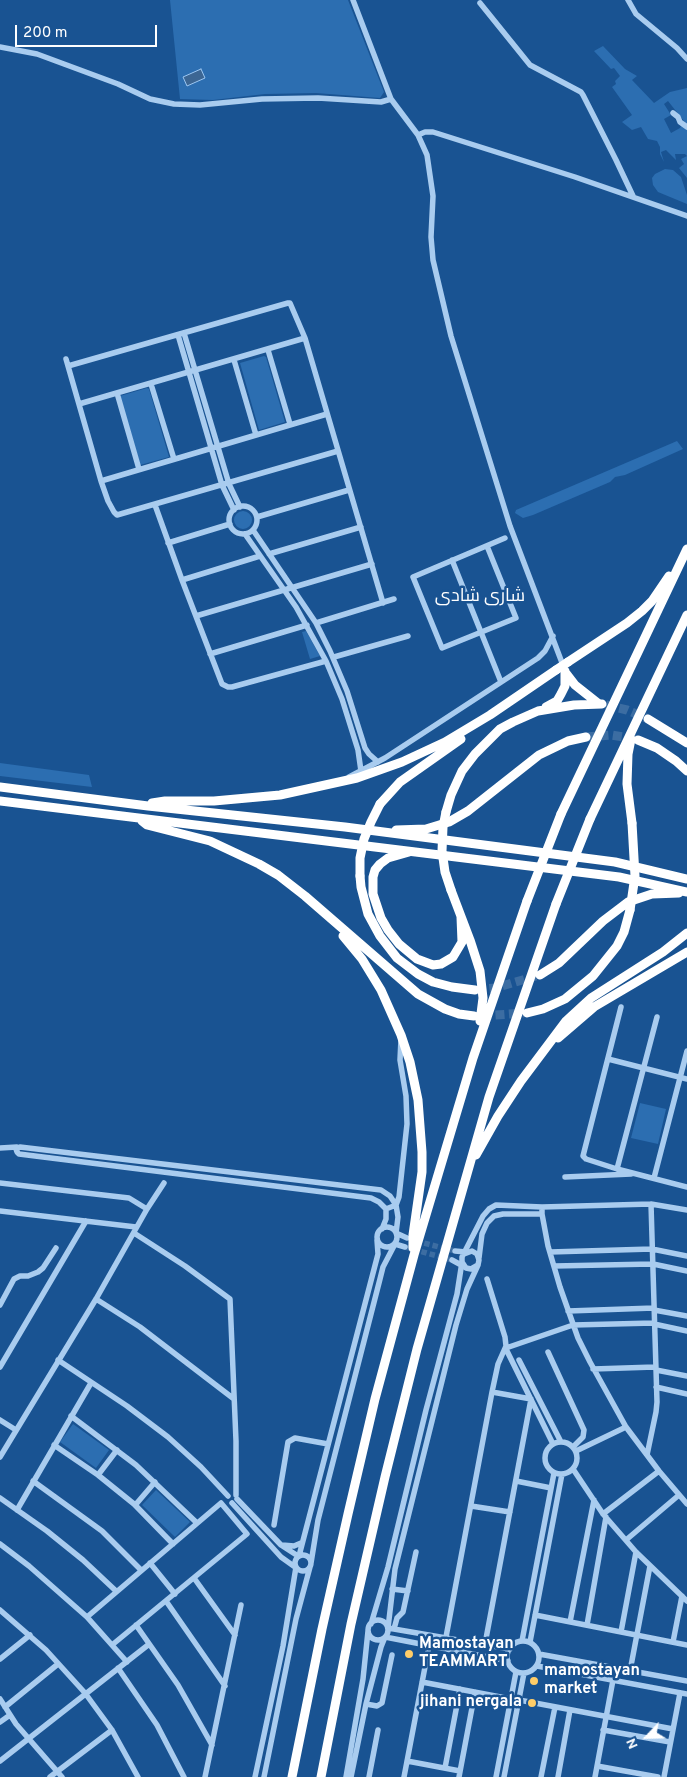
<!DOCTYPE html>
<html>
<head>
<meta charset="utf-8">
<style>
	body { margin:0 }
	#map { position:relative; width:687px; height:1777px; overflow:hidden; background:#195392; font-family:Overpass,sans-serif }
	canvas { display:block }
	.north { position:absolute; left:622px; top:1712px; width:50px; height:50px; -webkit-text-stroke:4px #195392; paint-order:stroke; rotate:246deg; font-size:14px; font-weight:700; line-height:20px; text-align:center; color:#fff }
	.north::after { content:''; display:block; margin:auto; width:18px; height:22px; background:#fff; clip-path:polygon(50% 0,100% 100%,50% 72%,0 100%) }
	.scale { position:absolute; left:15px; top:25px; width:142px; height:22px; box-sizing:border-box; border:2px solid #fff; border-top:0; padding-left:6px; font-size:15px; line-height:18px; white-space:nowrap; color:#fff; -webkit-text-stroke:4px #195392; paint-order:stroke }
</style>
</head>
<body>
<div id="map">
<canvas width="687" height="1777"></canvas>
<div class="north">N</div>
<div class="scale">200 m</div>
</div>
<script>
const ctx = document.querySelector('canvas').getContext('2d');
ctx.lineJoin = 'round';
function fill(path, color) { ctx.fillStyle = color; ctx.fill(path, 'evenodd'); }
const poly = rows => new Path2D(rows.map(r => 'M' + r).join(''));
function stroke(path, color, width, dash) { ctx.strokeStyle = color; ctx.lineWidth = width; ctx.lineCap = dash ? 'butt' : 'round'; ctx.setLineDash(dash || []); ctx.stroke(path); }
function write(font, color, halo, rows, align = 'center') {
  ctx.font = font + ' Overpass,Cairo,sans-serif'; ctx.lineWidth = 5; ctx.setLineDash([]); ctx.textBaseline = 'middle'; ctx.strokeStyle = halo; ctx.fillStyle = color; for (const [text, x, y, turn = 0] of rows) {
    ctx.save(); ctx.translate(x, y); ctx.rotate((+turn || 0) * Math.PI / 180); ctx.textAlign = isNaN(turn) ? turn : align; if (halo) ctx.strokeText(text, 0, 0); ctx.fillText(text, 0, 0); ctx.restore();
  }
}
fill(poly([
	[170,0,348,0,384,92,380,98,316,93,265,94,213,100,180,99],
	[603,46,625,69,637,76,632,80,654,103,670,92,687,88,687,125,668,101,664,104,671,115,664,119,671,133,680,128,682,124,687,129,687,178,679,168,684,164,681,159,687,156,685,154,675,154,676,160,666,150,661,152,664,162,660,154,660,147,657,141,648,139,641,127,632,130,622,122,632,115,612,87,616,84,615,81,620,76,614,68,611,69,594,51],
	[665,169,673,170,681,177,687,195,687,204,658,192,653,185,652,178,655,174],
	[264,356,266,357,285,422,259,430,240,363],
	[147,388,149,389,169,457,140,465,120,396],
	[677,441,683,449,625,475,615,477,610,482,533,515,523,518,515,513,516,510],
	'234 520a9 9 0 1 1 18 0a9 9 0 1 1-18 0Z',
	[306,631,320,656,310,659,302,632],
	[0,763,89,775,92,787,0,776],
	[640,1103,666,1109,658,1144,631,1138],
	[73,1424,109,1450,96,1468,60,1442],
	[156,1490,190,1522,175,1537,142,1505]
]), '#2c6eb1');
const water = poly([
	[201,69,205,78,187,86,183,77,201,69]
]);
fill(water, '#3c6693');
stroke(water, '#9cc7f2', 1);
stroke(poly([
	[416,1241,455,1251],
	[405,1247,452,1260]
]), '#3c6da2', 5.5, [5.5, 3]);
stroke(poly([
	[606,705,627,710,648,719],
	[586,737,611,735,636,739],
	[476,990,495,988,536,976],
	[482,1016,524,1013]
]), '#3c6da2', 9, [9, 4.5]);
stroke(poly([
	[353,0,391,99,418,135,427,155,433,196,431,237,433,260,451,336,510,526,564,668],
	[628,0,636,14,677,48,687,59],
	[480,3,530,65,581,92,583,95,616,160,633,196],
	[0,47,37,54,118,84,150,99,174,104,200,105,262,99,318,98,381,102,391,99],
	[673,113,678,117,680,122,687,127],
	[418,135,425,132,433,132,575,177,687,216],
	[184,333,229,484,240,507],
	[178,335,222,485,234,510],
	[268,350,290,424],
	[66,359,101,481,108,501,114,512,117,515,338,451],
	[234,360,256,435],
	[68,366,288,303,290,303,305,338,383,603],
	[151,384,174,459],
	[117,393,139,469],
	[79,404,305,338],
	[101,481,327,414],
	[155,505,182,580,222,684,228,687,232,687,326,661],
	'229 520a14 14 0 1 1 28 0a14 14 0 1 1-28 0Z',
	[257,517,349,490],
	[253,530,316,623,330,651,347,691,365,748,369,754,378,762],
	[245,534,296,607,326,661,342,699,358,750,361,771],
	[168,543,230,524],
	[487,546,516,618,442,648,413,577,505,538],
	[269,554,361,527],
	[452,560,501,682],
	[182,580,260,556],
	[196,616,372,564],
	[316,623,394,599],
	[210,654,307,625],
	[334,657,408,636],
	[349,777,385,758,538,658,545,651,553,636],
	[621,1007,583,1156,586,1159,617,1169,687,1187],
	[608,1059,687,1079],
	[0,1148,17,1147],
	[617,1169,657,1017],
	[565,1177,631,1174],
	[654,1178,687,1051],
	[0,1183,129,1198,147,1209],
	[542,1207,542,1214,548,1246,560,1287,578,1338,590,1362,626,1427,659,1471,687,1504],
	[386,1209,396,1205,399,1197,407,1124,406,1096,400,1060,401,1039],
	[0,1211,136,1227],
	'377 1237a10 10 0 1 1 20 0a10 10 0 1 1-20 0Z',
	[382,1229,386,1219,386,1209,379,1202,371,1198,19,1154,17,1152,16,1149,20,1147,381,1190,390,1196,396,1205,398,1217,396,1233,407,1238],
	[134,1233,185,1266,230,1299,236,1441,236,1495],
	[455,1251,466,1252],
	[550,1252,652,1249,687,1256],
	[464,1254,472,1251,477,1254,479,1260,478,1265,471,1269,466,1268,462,1262,462,1257,483,1216,489,1209,496,1205,542,1207,651,1204,687,1210],
	[479,1258,482,1234,487,1223,494,1216,503,1214,542,1214],
	[452,1260,463,1266],
	[478,1265,467,1289,456,1325,395,1569,388,1628,510,1649],
	[554,1266,653,1264,687,1271],
	[96,1299,140,1327,234,1399],
	[0,1305,14,1279,20,1276,28,1276,38,1272,43,1268,56,1248],
	[654,1310,687,1316],
	[568,1311,654,1308],
	[654,1324,687,1331],
	[506,1348,573,1325,654,1323],
	[506,1349,553,1444],
	[548,1352,584,1430,583,1437,573,1447],
	[58,1360,127,1406,168,1437,201,1467,228,1496],
	[519,1360,561,1442],
	[0,1367,86,1221],
	[593,1369,655,1367],
	[656,1370,687,1376],
	[656,1387,687,1394],
	[71,1416,136,1465,197,1523],
	[0,1420,16,1430],
	'545 1458a16 16 0 1 1 32 0a16 16 0 1 1-32 0Z',
	[54,1445,98,1475,134,1504,173,1544],
	[576,1451,626,1427],
	[647,1455,656,1412,657,1402,651,1204],
	[0,1457,96,1299,147,1209,164,1183],
	[573,1469,603,1514,636,1552,687,1601],
	[98,1475,117,1450],
	[33,1481,102,1531,141,1570],
	[516,1481,551,1488],
	[0,1498,47,1531,83,1560,116,1591],
	[237,1499,281,1545,298,1556],
	[232,1503,281,1557,295,1567],
	[134,1504,137,1503,155,1482],
	[471,1506,510,1512],
	[17,1510,91,1383],
	[603,1514,659,1471],
	[274,1525,288,1442,295,1438,328,1444],
	[626,1540,679,1495],
	[0,1544,29,1566,87,1617,127,1662],
	[282,1545,294,1546,301,1543],
	'295 1563a8 8 0 1 1 16 0a8 8 0 1 1-16 0Z',
	[299,1556,378,1254,377,1240],
	[150,1563,175,1594],
	[311,1563,318,1520,380,1279,383,1267,395,1244,405,1247],
	[194,1578,235,1635],
	[392,1589,408,1591],
	[166,1601,225,1686],
	[0,1610,46,1650,85,1693,112,1730,138,1777],
	[535,1615,687,1645],
	[87,1617,221,1503,247,1534,112,1645],
	'368 1630a10 10 0 1 1 20 0a10 10 0 1 1-20 0Z',
	[570,1622,594,1500],
	[371,1624,388,1567,426,1410,457,1294,462,1262],
	[136,1625,178,1685,212,1745],
	[587,1625,606,1517],
	[394,1629,397,1618,403,1612,416,1552],
	[621,1632,636,1552],
	[446,1637,492,1392,498,1364,506,1346,505,1337,487,1279],
	'507 1657a16 16 0 1 1 32 0a16 16 0 1 1-32 0Z',
	[522,1641,554,1473],
	[530,1642,562,1474],
	[673,1642,682,1596],
	[485,1644,531,1399,492,1392],
	[539,1654,687,1681],
	[0,1659,30,1635],
	[537,1666,687,1694],
	[118,1668,157,1725,184,1777],
	[630,1671,650,1566],
	[422,1682,511,1699],
	[0,1699,16,1724,62,1777],
	[519,1700,673,1729],
	[366,1704,377,1706,382,1703,392,1655],
	[5,1707,58,1664],
	[0,1722,10,1715],
	[603,1730,670,1742],
	[0,1761,148,1645],
	[407,1761,460,1771],
	[597,1766,658,1777],
	[445,1768,460,1689],
	[50,1777,112,1730],
	[205,1777,241,1605],
	[255,1777,283,1646,296,1567],
	[264,1777,296,1619,310,1567],
	[346,1777,363,1679,368,1631],
	[351,1777,366,1704,381,1647,385,1637,508,1661],
	[369,1777,378,1730],
	[404,1777,429,1646],
	[459,1777,475,1692],
	[496,1777,516,1672],
	[504,1777,524,1673],
	[541,1777,555,1707],
	[558,1777,570,1710],
	[595,1777,613,1680],
	[664,1777,680,1693]
]), '#a9ccef', 5.5);
stroke(poly([
	[568,662,627,623,642,611,652,601,669,576],
	[565,672,575,685,599,704],
	[546,707,557,701,561,694,565,686,565,671],
	[648,719,687,743],
	[631,739,628,754,627,784,632,823],
	[638,740,657,748,676,761,687,771],
	[0,787,148,806,345,827,615,862,687,879],
	[0,801,619,877,687,892],
	[152,803,165,801,214,801,280,795,357,778,402,762,445,742,490,715,556,670],
	[380,804,400,782,461,739],
	[446,812,451,795,462,771,475,754,500,729,513,722,538,711,574,705,602,704],
	[561,814,687,549],
	[590,819,687,615],
	[142,821,147,825,210,841,259,864,278,875,305,896,418,994,445,1009,459,1014,474,1016],
	[396,830,426,829,449,822,468,811,539,755,568,741,586,737],
	[409,852,388,858,380,864,375,870,373,877,373,894,381,918,388,930,399,944,417,959,433,965,441,964,453,957,462,942,461,917],
	[360,876,361,887,368,914,380,936,397,958,418,974,433,982,452,987,475,990],
	[451,890,470,940,480,971,483,998,480,1021],
	[343,936,362,959,381,990,401,1035,410,1062,418,1100,422,1152,422,1172,413,1235,413,1248],
	[540,975,559,963,603,921,628,902,652,894,679,893],
	[527,1013,543,1009,565,999,593,976,617,946,624,932,630,910],
	[558,1038,594,1007,687,952],
	[476,1155,498,1116,521,1081,566,1021,591,998,663,952,687,933],
	[292,1777,322,1629,348,1514,375,1399,414,1255,473,1058,527,901],
	[321,1777,351,1624,385,1477,417,1349,489,1097,556,904]
]), '#fff', 9);
stroke(poly([
	[556,670,568,662],
	[446,812,443,827,442,851,445,872,451,890],
	[360,876,360,858,364,839,371,822,380,804],
	[527,901,561,814],
	[556,904,590,819],
	[630,910,635,876,632,823]
]), '#fff', 9);
for (const [x, y, r, color] of [
	[409,1654,5,"#ffcd68"],
	[534,1681,5,"#ffcd68"],
	[532,1703,5,"#ffcd68"]
]) { const dot = new Path2D(); dot.arc(x, y, r, 0, 2 * Math.PI); ctx.fillStyle = color; ctx.fill(dot); stroke(dot, '#195392', 2); }
write('bold 16px', '#fff', '#195392', [
	["Mamostayan",419,1645],
	["TEAMMART",419,1663],
	["mamostayan",544,1672],
	["market",544,1690],
	["jihani nergala",522,1703,"right"]
], 'left');
write('18px', '#fff', '#195392', [
	["شاری شادی",480,597]
]);
</script>
</body>
</html>
